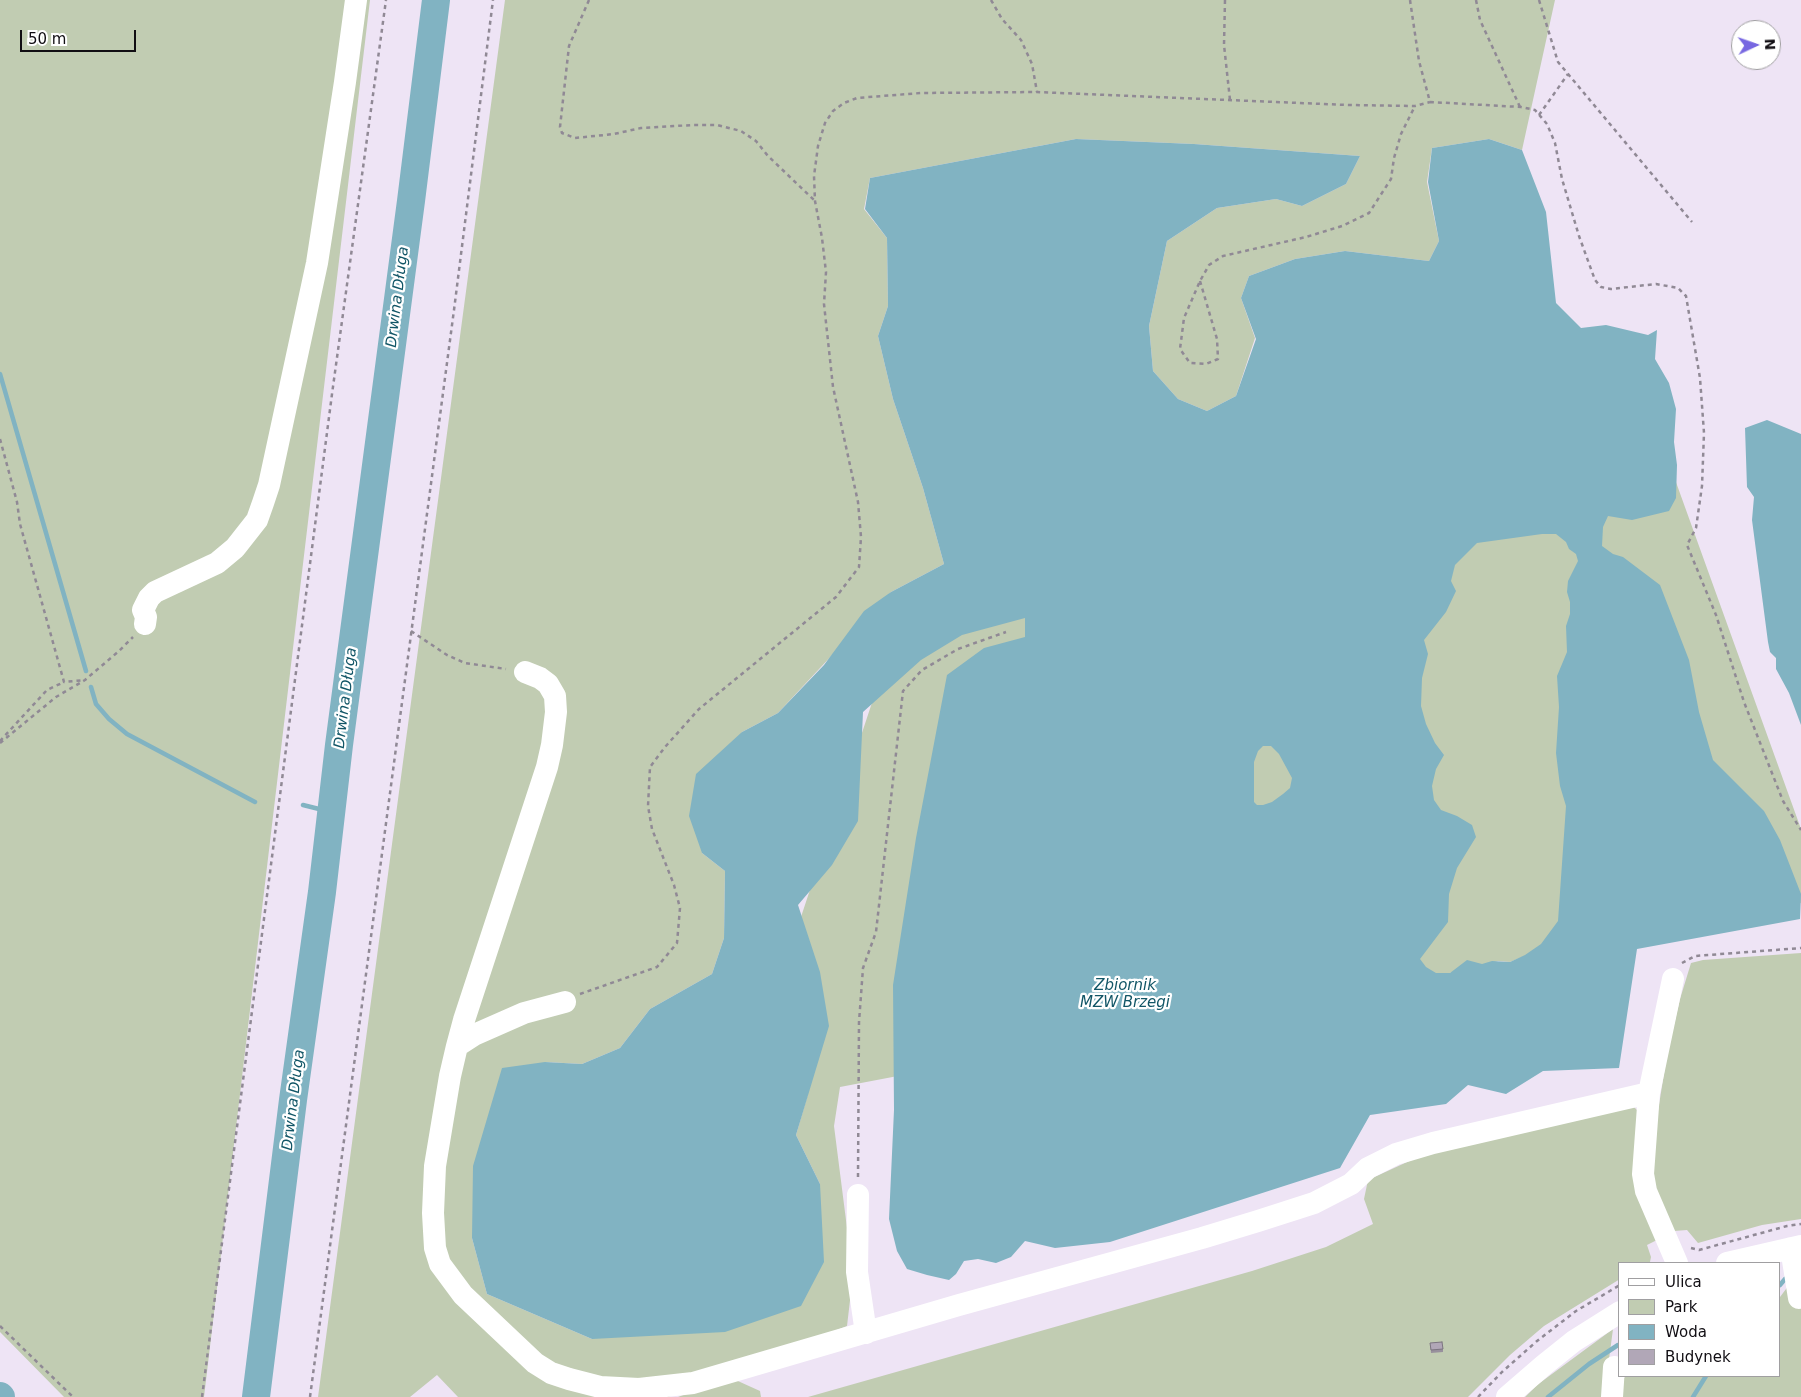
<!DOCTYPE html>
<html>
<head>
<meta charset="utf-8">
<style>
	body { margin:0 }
	#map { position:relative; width:1801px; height:1397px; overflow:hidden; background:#eee4f5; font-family:"DejaVu Sans",sans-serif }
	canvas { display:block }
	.legend { position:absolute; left:1618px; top:1262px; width:162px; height:115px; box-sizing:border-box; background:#fff; border:1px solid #a09fa1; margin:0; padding:6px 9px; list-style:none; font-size:15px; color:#110e13 }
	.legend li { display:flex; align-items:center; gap:10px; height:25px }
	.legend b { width:25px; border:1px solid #a09fa1 }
	.north { position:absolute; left:1731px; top:20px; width:50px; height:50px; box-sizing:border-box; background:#fff; border:1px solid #a09fa1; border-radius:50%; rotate:87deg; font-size:14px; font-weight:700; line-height:20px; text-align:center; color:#110e13 }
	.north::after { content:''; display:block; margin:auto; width:18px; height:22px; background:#7767e1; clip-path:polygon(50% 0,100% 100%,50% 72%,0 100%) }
	.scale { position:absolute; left:20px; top:30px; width:116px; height:22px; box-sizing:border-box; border:2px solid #110e13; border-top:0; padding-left:6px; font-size:15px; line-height:18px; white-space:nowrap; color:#110e13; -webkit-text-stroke:4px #fff; paint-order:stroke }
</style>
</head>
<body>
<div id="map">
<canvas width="1801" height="1397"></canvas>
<ul class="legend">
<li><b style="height:6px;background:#fff"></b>Ulica</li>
<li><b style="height:14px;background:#c1ccb2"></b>Park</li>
<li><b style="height:14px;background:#81b3c2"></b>Woda</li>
<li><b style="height:14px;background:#b1a7b7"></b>Budynek</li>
</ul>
<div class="north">N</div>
<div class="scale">50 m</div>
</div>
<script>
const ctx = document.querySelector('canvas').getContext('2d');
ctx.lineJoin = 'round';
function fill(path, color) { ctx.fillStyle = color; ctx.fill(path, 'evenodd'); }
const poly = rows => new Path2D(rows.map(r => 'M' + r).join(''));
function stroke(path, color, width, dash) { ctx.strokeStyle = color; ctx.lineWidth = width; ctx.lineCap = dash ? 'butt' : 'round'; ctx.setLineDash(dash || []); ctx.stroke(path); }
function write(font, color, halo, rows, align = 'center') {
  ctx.font = font + ' "DejaVu Sans",sans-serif'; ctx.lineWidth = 4.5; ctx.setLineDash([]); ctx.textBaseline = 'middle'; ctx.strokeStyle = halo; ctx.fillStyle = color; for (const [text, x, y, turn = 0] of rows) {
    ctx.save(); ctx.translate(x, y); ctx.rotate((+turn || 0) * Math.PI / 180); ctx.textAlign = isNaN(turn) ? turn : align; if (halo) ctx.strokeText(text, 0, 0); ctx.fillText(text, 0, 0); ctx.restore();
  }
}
fill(poly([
	[0,0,370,0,204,1397,64,1397,0,1332],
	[505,0,1555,0,1522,150,1489,139,1432,148,1427,182,1439,241,1429,261,1345,251,1295,259,1249,276,1241,298,1255,338,1236,396,1207,411,1178,399,1153,371,1149,326,1167,241,1217,208,1276,199,1302,206,1346,184,1360,156,1194,144,1076,139,870,178,864,209,887,238,888,306,878,336,893,399,923,488,944,564,891,592,778,713,742,732,702,853,725,871,724,938,712,974,650,1009,620,1048,582,1064,545,1062,472,1238,487,1294,592,1339,820,1184,796,1135,808,1094,738,1107,909,591,1668,460,1801,829,1801,903,1522,957,1510,962,1498,961,1450,973,1439,973,840,1087,834,1126,853,1275,847,1326,668,1397,458,1397,437,1375,410,1397,318,1397],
	[1801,953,1801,1219,1762,1225,1698,1243,1687,1230,1674,1231,1655,1190,1649,1167,1667,1055,1680,999,1691,963,1703,960],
	[1631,1104,1637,1110,1659,1239,1647,1245,1651,1257,1650,1262,1620,1263,1620,1279,1544,1326,1510,1355,1468,1397,808,1397,1252,1271,1326,1247,1373,1224,1364,1199,1368,1180,1418,1157],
	[1789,1285,1801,1299,1801,1397,1619,1397,1620,1380,1627,1376,1780,1376,1780,1297],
	[1613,1329,1604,1397,1525,1397,1537,1385],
	[729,1377,760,1391,761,1397,678,1397]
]), '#c1ccb2');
fill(poly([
	[1076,139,1194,144,1360,156,1346,184,1302,206,1276,199,1217,208,1167,241,1149,326,1153,371,1178,399,1207,411,1236,396,1256,339,1241,298,1249,276,1295,259,1345,251,1429,261,1439,241,1428,182,1432,148,1489,139,1522,150,1546,212,1556,303,1581,328,1606,325,1648,335,1657,330,1655,359,1669,383,1676,409,1674,442,1677,465,1676,498,1669,511,1632,520,1608,516,1603,527,1602,546,1613,554,1623,557,1660,585,1689,660,1699,712,1713,760,1764,811,1780,840,1801,894,1800,919,1637,949,1619,1068,1543,1071,1506,1094,1468,1085,1446,1104,1370,1115,1340,1168,1110,1242,1055,1248,1025,1241,1011,1257,996,1263,978,1259,964,1261,956,1274,949,1280,927,1275,907,1269,897,1251,889,1219,894,1110,893,985,916,838,947,675,984,648,1025,637,1025,618,962,635,921,660,863,712,858,821,832,865,798,905,820,972,829,1026,796,1135,820,1184,824,1262,801,1306,725,1332,592,1339,487,1294,472,1238,473,1166,502,1068,545,1062,582,1064,620,1048,650,1009,712,974,724,938,725,871,702,853,689,816,696,774,742,732,778,713,824,665,864,611,891,592,944,564,923,488,893,399,878,336,888,306,887,238,865,209,870,178],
	[1542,534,1556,534,1566,542,1569,549,1576,554,1578,561,1568,581,1567,592,1570,602,1570,614,1566,626,1567,652,1557,676,1559,707,1556,753,1560,786,1566,806,1558,921,1541,944,1525,955,1510,962,1492,961,1482,964,1467,960,1450,973,1436,973,1426,967,1420,959,1448,922,1449,894,1457,868,1476,837,1472,825,1457,816,1441,810,1434,800,1432,786,1436,769,1444,755,1435,743,1426,724,1421,706,1422,678,1428,654,1424,640,1446,612,1456,591,1451,581,1455,565,1477,543],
	[1263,746,1271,746,1279,754,1292,778,1290,788,1283,794,1272,802,1263,805,1257,805,1254,802,1254,762,1258,751],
	[1767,420,1801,434,1801,725,1789,693,1776,669,1776,658,1770,652,1768,642,1752,520,1754,497,1747,487,1745,428]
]), '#81b3c2');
stroke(poly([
	[0,374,86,671],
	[91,687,96,704,109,719,127,734,255,802],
	[303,805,331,812],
	[1780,1285,1785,1279],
	[1548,1397,1589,1364,1618,1345],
	[1693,1397,1706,1376]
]), '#81b3c2', 4.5);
stroke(poly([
	[0,1396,1,1397],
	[256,1397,293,1100,322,892,339,745,411,201,436,0]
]), '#81b3c2', 28);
stroke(poly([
	[589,0,569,46,560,127,562,133,575,138,614,134,641,128,693,125,717,125,741,131,756,141,768,156,814,200],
	[991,0,1002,19,1021,40,1032,64,1037,92],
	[1225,0,1224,45,1230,100],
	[1410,0,1419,61,1430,102,1521,107,1535,110,1547,124,1555,143,1562,179,1579,236,1595,280,1601,287,1611,289,1656,284,1678,288,1686,296,1700,378,1704,433,1702,486,1696,528,1687,545,1716,615,1744,702,1783,801,1801,830],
	[1476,0,1480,20,1520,107],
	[1539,0,1558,62,1692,222],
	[1539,115,1568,74],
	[1200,281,1217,339,1218,359,1206,364,1190,363,1180,349,1184,318,1200,281,1209,265,1223,256,1306,237,1342,226,1369,213,1391,179,1394,158,1401,134,1415,106],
	[0,439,17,502,20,524,64,682,85,680],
	[411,631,447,655,465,663,506,669],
	[0,741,47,690,64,682],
	[0,743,56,697,85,680,119,651,133,637],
	[1682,963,1695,956,1801,948],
	[580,994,657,967,677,943,680,908,674,885,652,829,648,806,650,767,665,747,699,709,836,597,859,567,861,537,858,502,833,387,824,304,826,272,822,238,815,201,814,176,818,146,825,123,833,111,844,103,857,98,921,93,1037,92,1348,105,1415,106,1430,102],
	[858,1177,859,1022,863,968,876,932,903,691,922,670,958,649,1006,632],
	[1691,1248,1699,1250,1787,1226,1801,1224],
	[0,1326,73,1397],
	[202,1397,332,394,386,0],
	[310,1397,454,310,493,0],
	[1478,1397,1502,1372,1537,1341,1576,1311,1620,1285]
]), '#908995', 2.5, [4, 4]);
stroke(poly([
	[145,624,146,617,143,610,149,598,155,592,217,563,235,548,257,520,263,503,269,485,317,263,345,82,356,0],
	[1673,979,1649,1093,1643,1174,1646,1191,1677,1263],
	[565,1002,524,1013,474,1035,457,1046,450,1076,435,1166,433,1213,435,1248,440,1264,463,1295,535,1363,551,1373,569,1379,600,1387,639,1389,693,1383,959,1305,1202,1238,1258,1221,1314,1203,1351,1184,1368,1168,1396,1154,1433,1143,1649,1093],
	[457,1046,464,1020,547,767,552,745,556,712,555,696,548,684,540,678,525,672],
	[858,1195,857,1272,866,1333],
	[1791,1248,1799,1298],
	[1727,1263,1801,1246],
	[1507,1397,1544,1365,1574,1341,1620,1312],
	[1612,1397,1614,1367]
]), '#fff', 22);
fill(poly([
	[1430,1343,1443,1349,1443,1352,1431,1353]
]), '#98909d');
const building = poly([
	[1442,1342,1443,1349,1431,1350,1430,1343,1442,1342]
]);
fill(building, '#b1a7b7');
stroke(building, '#7c7580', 1);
write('italic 15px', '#125667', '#fff', [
	["Drwina Długa",398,297,-83],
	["Drwina Długa",346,698,-83],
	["Zbiornik",1125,986],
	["MZW Brzegi",1125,1003],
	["Drwina Długa",294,1100,-83]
]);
</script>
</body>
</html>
